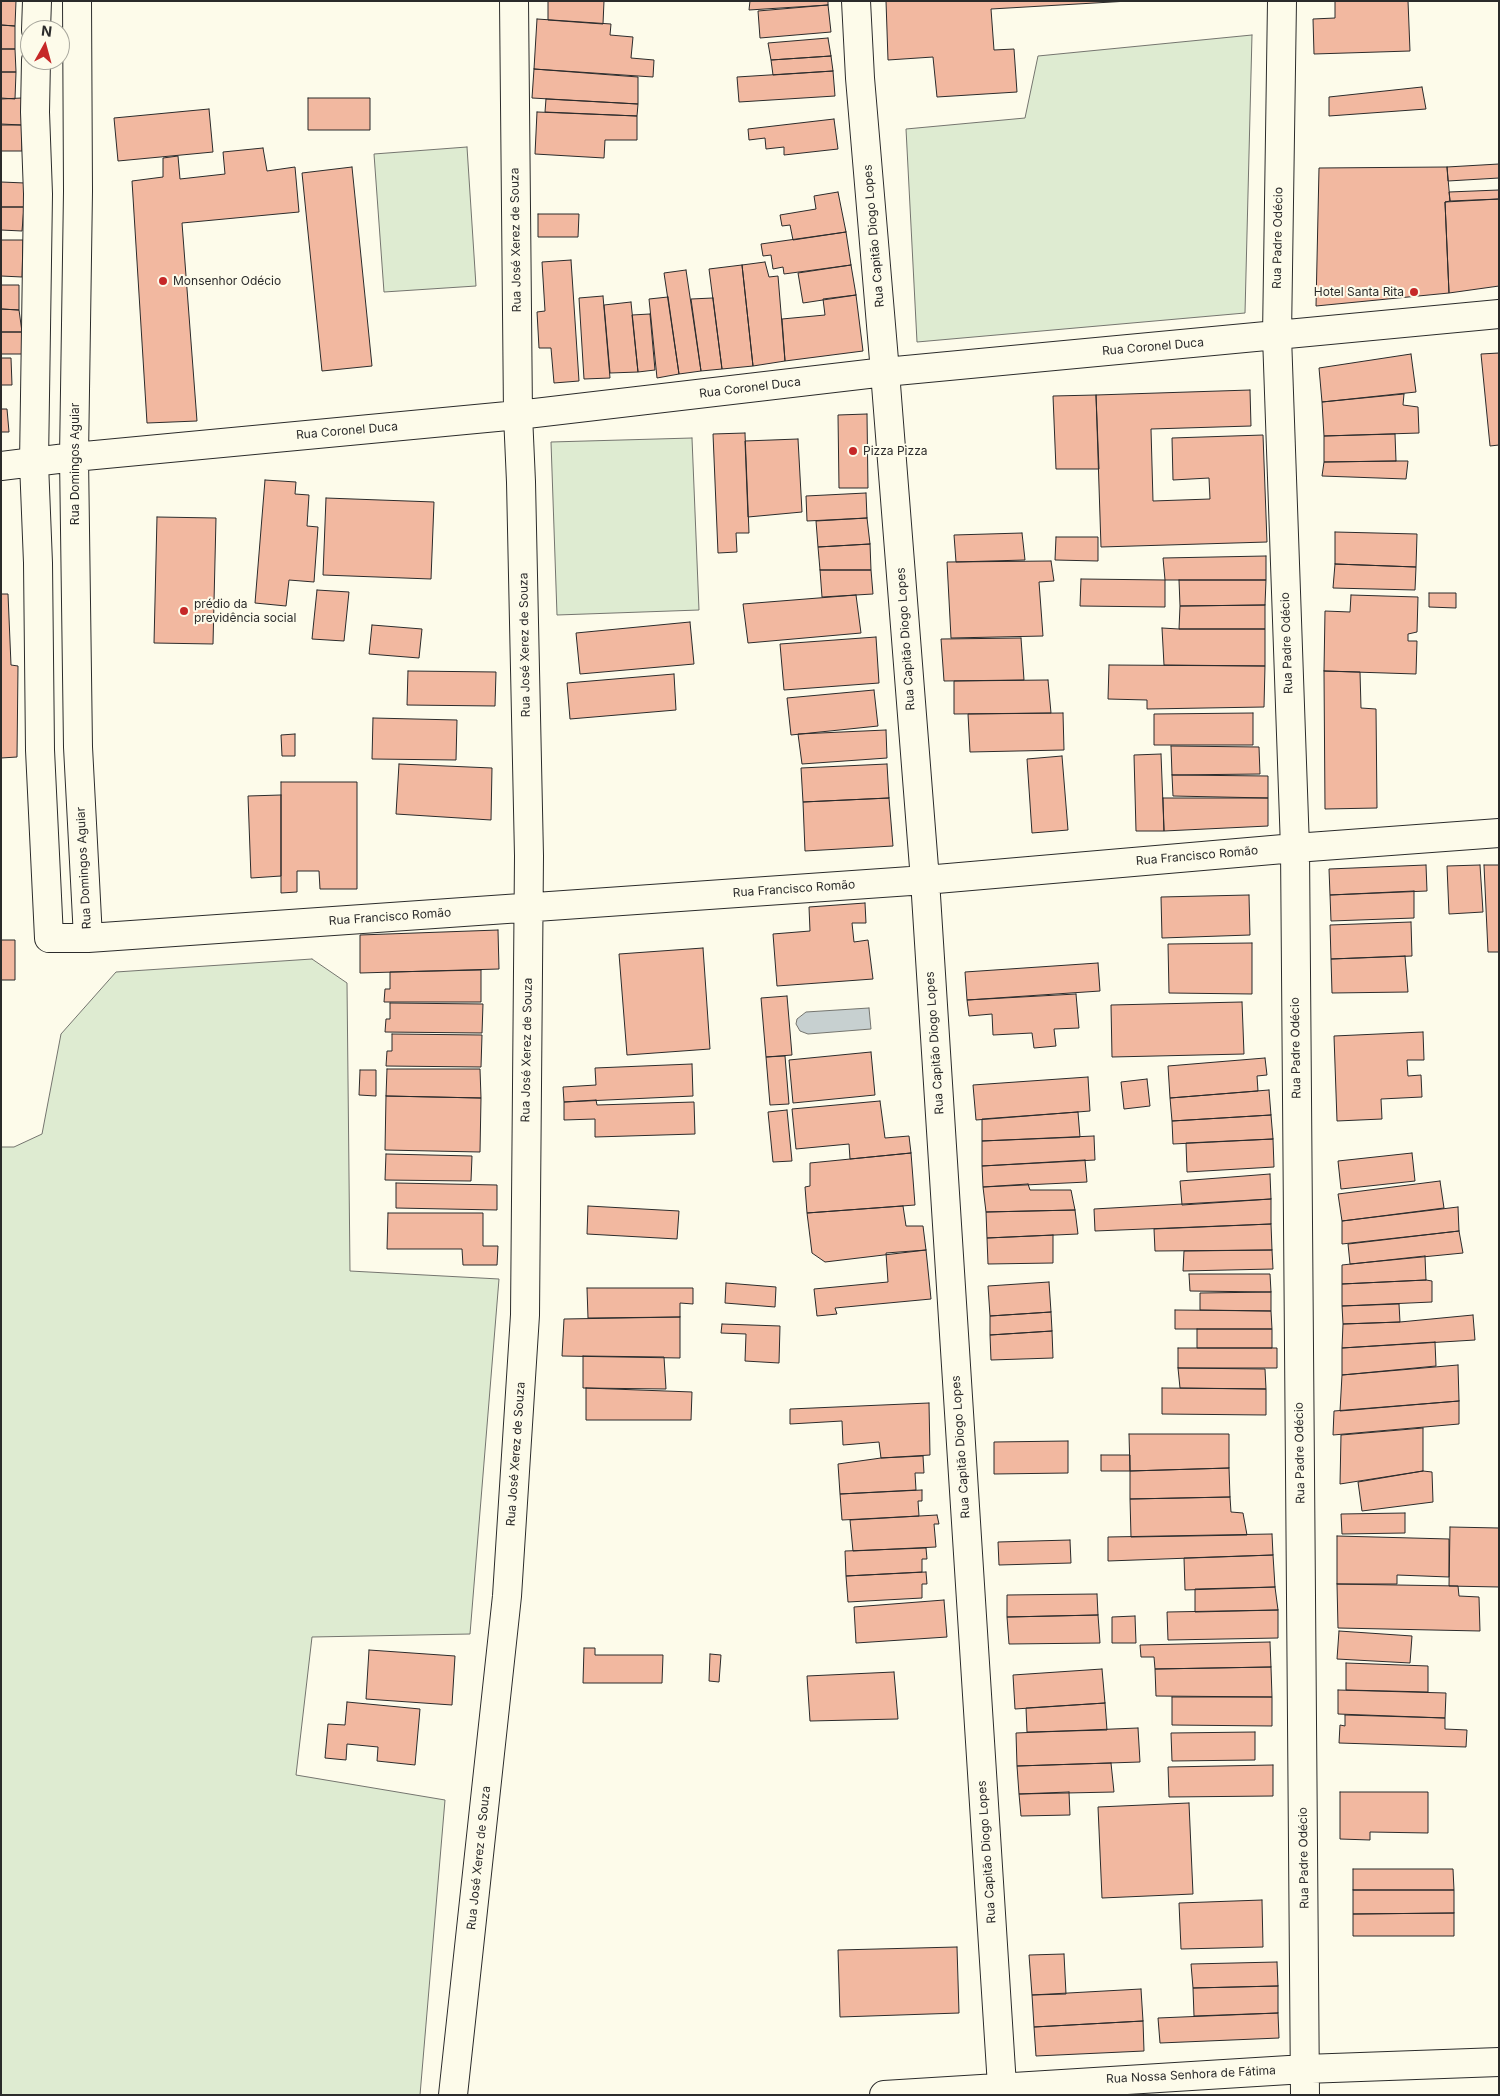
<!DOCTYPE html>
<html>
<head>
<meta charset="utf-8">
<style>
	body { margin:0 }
	#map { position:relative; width:1500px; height:2096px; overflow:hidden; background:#fdfbea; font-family:Inter,sans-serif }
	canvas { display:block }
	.frame { position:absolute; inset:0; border:2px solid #2b2b2b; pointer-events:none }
	.north { position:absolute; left:20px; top:20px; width:50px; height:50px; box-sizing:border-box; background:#fdfbea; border:1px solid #a9a89e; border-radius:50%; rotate:7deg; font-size:14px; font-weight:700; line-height:20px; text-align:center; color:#2b2b2b }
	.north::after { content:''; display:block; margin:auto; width:18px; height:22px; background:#c62828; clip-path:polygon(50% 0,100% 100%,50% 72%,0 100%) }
</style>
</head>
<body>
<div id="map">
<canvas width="1500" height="2096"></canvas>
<div class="frame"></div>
<div class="north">N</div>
</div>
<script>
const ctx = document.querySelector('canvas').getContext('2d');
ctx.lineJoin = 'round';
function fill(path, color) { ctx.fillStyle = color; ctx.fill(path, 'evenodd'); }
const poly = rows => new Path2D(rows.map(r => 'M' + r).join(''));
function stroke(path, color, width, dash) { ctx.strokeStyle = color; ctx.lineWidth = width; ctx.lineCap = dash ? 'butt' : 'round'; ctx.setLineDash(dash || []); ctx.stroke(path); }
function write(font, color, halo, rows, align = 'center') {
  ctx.font = font + ' Inter,sans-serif'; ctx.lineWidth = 4; ctx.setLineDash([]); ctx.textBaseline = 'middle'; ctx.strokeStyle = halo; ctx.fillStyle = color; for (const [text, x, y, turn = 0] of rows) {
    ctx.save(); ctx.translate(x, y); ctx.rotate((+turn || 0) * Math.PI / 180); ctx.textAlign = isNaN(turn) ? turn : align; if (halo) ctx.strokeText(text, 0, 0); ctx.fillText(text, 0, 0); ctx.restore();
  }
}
const green = poly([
	[1252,35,1245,313,917,342,906,129,1025,118,1038,56,1252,35],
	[467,147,476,286,384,292,374,154,467,147],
	[692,438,699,610,557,615,551,442,692,438],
	[312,959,347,983,350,1271,499,1279,470,1634,312,1637,296,1775,445,1800,420,2095,1,2095,1,1147,14,1147,42,1134,61,1034,116,972,312,959]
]);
fill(green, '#deebd1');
stroke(green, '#74746e', 1);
const water = poly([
	[869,1008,871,1029,808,1034,800,1031,796,1024,797,1019,806,1012,869,1008]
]);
fill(water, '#c7d0d0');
stroke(water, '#74746e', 1);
const building = poly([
	[1,1,16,1,15,26,1,25,1,1],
	[548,1,604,1,603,24,548,20,548,1],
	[750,1,828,1,828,5,749,10,750,1],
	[886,1,1129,1,991,9,994,50,1014,49,1017,92,937,97,933,57,888,60,886,1],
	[1335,1,1408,1,1410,51,1314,54,1313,19,1335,18,1335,1],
	[828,5,831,32,760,38,758,11,828,5],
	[537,19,611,24,610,35,633,37,631,58,654,60,653,77,534,69,537,19],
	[1,25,15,26,15,49,1,49,1,25],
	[828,38,831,56,771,60,768,43,828,38],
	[1,49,15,49,16,72,1,72,1,49],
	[831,56,833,71,773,75,771,60,831,56],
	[534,69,638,77,638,104,532,98,534,69],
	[833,71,835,96,739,102,737,77,833,71],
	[1,72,16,72,15,99,1,98,1,72],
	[1422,87,1426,109,1329,116,1329,97,1422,87],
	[22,98,22,125,1,124,1,99,22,98],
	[308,98,370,98,370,130,308,130,308,98],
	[546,99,638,104,637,116,545,112,546,99],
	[209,109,213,152,118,161,114,118,209,109],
	[537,112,637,116,637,140,605,140,604,158,535,154,537,112],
	[834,119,838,149,784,155,784,147,766,149,765,138,749,140,748,129,834,119],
	[1,125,22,125,22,151,1,151,1,125],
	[263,148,267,171,295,167,299,212,182,223,197,421,147,423,132,181,163,177,163,158,178,156,180,179,225,174,223,152,263,148],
	[1499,164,1499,178,1448,181,1447,167,1499,164],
	[352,167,372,366,322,371,302,173,352,167],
	[1447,167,1450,201,1445,202,1449,293,1316,306,1319,168,1447,167],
	[1,182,25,183,24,207,1,207,1,182],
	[1499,190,1499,199,1450,201,1449,192,1499,190],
	[838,192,846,232,793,240,790,225,782,226,780,215,816,209,814,196,838,192],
	[1499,199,1499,286,1449,293,1445,202,1499,199],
	[1,207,24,207,22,231,1,230,1,207],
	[538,214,579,214,578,237,538,237,538,214],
	[846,232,851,265,784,274,783,267,773,269,771,255,763,256,761,244,846,232],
	[1,240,23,240,22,277,1,276,1,240],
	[571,260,579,381,554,383,551,348,539,348,537,312,545,311,542,262,571,260],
	[765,262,769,277,778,276,785,361,753,366,742,265,765,262],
	[742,265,753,366,722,369,709,269,742,265],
	[851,265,856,295,803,303,798,273,851,265],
	[686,270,701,371,679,374,664,273,686,270],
	[1,285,19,285,19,310,1,309,1,285],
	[856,295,863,351,785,361,782,319,825,315,823,299,856,295],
	[603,296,610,378,584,379,579,298,603,296],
	[668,297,679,374,657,378,649,299,668,297],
	[713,298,722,369,701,371,691,299,713,298],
	[631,302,638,372,610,373,604,305,631,302],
	[1,309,19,310,22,332,1,332,1,309],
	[650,314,655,370,638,372,632,315,650,314],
	[1,332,22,332,22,354,1,354,1,332],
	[1499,353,1499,445,1490,446,1481,354,1499,353],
	[1411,354,1416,392,1322,402,1319,368,1411,354],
	[1,358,11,358,12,385,1,385,1,358],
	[1250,390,1251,426,1151,429,1153,501,1210,499,1209,478,1173,480,1172,438,1263,435,1267,542,1101,547,1096,395,1250,390],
	[1404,394,1403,405,1418,407,1419,433,1324,436,1322,402,1404,394],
	[1096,395,1099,469,1056,469,1053,396,1096,395],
	[1,409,7,409,9,432,1,432,1,409],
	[867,414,868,488,839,488,838,415,867,414],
	[745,433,749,533,736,533,737,552,718,553,713,434,745,433],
	[1395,434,1396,461,1324,462,1324,436,1395,434],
	[798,439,802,512,748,517,745,441,798,439],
	[1396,461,1408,461,1406,479,1322,476,1324,462,1396,461],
	[265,480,296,482,295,494,309,495,307,526,318,527,314,582,289,580,286,606,255,603,265,480],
	[866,493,867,518,807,521,806,496,866,493],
	[326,498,434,502,431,579,323,575,326,498],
	[157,517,216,518,213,644,154,643,157,517],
	[867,518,870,544,818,547,816,521,867,518],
	[1335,532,1417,534,1416,567,1335,564,1335,532],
	[1022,533,1025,560,956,562,954,535,1022,533],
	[1056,537,1098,537,1098,561,1055,560,1056,537],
	[870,544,871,570,820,570,818,547,870,544],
	[1266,556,1266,580,1165,580,1163,558,1266,556],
	[1051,561,1054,581,1039,582,1043,636,951,638,947,562,1051,561],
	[1335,564,1416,567,1415,590,1333,588,1335,564],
	[820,570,871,570,873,594,822,597,820,570],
	[1081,579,1165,580,1165,607,1080,606,1081,579],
	[1179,580,1266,580,1265,605,1180,606,1179,580],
	[317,590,349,592,344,641,312,639,317,590],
	[1429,593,1456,593,1456,608,1429,607,1429,593],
	[1,594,8,594,11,665,18,666,17,757,1,758,1,594],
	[856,595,861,633,748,643,743,604,856,595],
	[1351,595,1418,597,1417,632,1408,634,1408,641,1417,641,1416,674,1324,671,1325,611,1350,612,1351,595],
	[1265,605,1265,629,1179,629,1180,606,1265,605],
	[690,622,694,664,580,674,576,633,690,622],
	[372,625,422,629,419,658,369,654,372,625],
	[1162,628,1179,629,1265,629,1265,666,1164,665,1162,628],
	[876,637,879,683,784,690,780,644,876,637],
	[1021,638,1024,680,944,681,941,639,1021,638],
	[1109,665,1265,666,1264,707,1147,709,1147,700,1108,699,1109,665],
	[408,671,496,672,495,706,407,705,408,671],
	[1324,671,1360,672,1361,708,1376,709,1377,808,1325,809,1324,671],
	[674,674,676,710,570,719,567,683,674,674],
	[1048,680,1051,713,954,714,954,681,1048,680],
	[874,690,878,726,791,735,787,698,874,690],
	[1063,713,1064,750,970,752,968,714,1063,713],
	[1253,713,1253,745,1154,745,1154,714,1253,713],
	[373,718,457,720,456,760,372,759,373,718],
	[886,730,887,758,802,764,798,734,886,730],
	[295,734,295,756,282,756,281,735,295,734],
	[1171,746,1259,747,1260,774,1172,775,1171,746],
	[1161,754,1164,831,1136,831,1134,755,1161,754],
	[1062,756,1068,830,1032,833,1027,759,1062,756],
	[399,764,492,768,491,820,396,814,399,764],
	[887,764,889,798,803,802,801,768,887,764],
	[1172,775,1268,776,1268,798,1173,796,1172,775],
	[281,782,357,782,357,889,320,889,319,871,297,871,297,892,281,893,281,782],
	[281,795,281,876,251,878,248,796,281,795],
	[889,798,893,846,805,851,803,802,889,798],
	[1163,798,1268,798,1268,826,1164,831,1163,798],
	[1426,865,1427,891,1330,895,1329,869,1426,865],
	[1480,865,1483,912,1449,914,1447,866,1480,865],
	[1484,865,1499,865,1499,952,1488,952,1484,865],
	[1414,891,1414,918,1331,921,1330,895,1414,891],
	[1249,895,1250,935,1162,938,1161,897,1249,895],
	[865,903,866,923,852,923,854,942,868,940,873,979,777,986,773,934,810,931,809,907,865,903],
	[1411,922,1412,956,1331,959,1330,925,1411,922],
	[498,930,499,969,360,973,360,935,498,930],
	[1,940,15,940,15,980,1,980,1,940],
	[1252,943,1252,994,1169,993,1168,944,1252,943],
	[703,948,710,1049,627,1055,619,954,703,948],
	[1405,956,1408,992,1332,993,1331,959,1405,956],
	[1098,963,1100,991,967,1000,965,972,1098,963],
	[481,970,481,1002,384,1002,385,989,390,989,390,972,481,970],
	[1076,994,1079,1028,1054,1029,1056,1046,1034,1048,1032,1033,993,1035,992,1014,969,1016,967,1000,1076,994],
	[787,996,792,1055,766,1057,761,998,787,996],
	[1242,1002,1244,1054,1112,1057,1111,1005,1242,1002],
	[390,1003,483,1004,482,1033,385,1032,386,1019,390,1019,390,1003],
	[1423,1032,1424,1060,1407,1060,1408,1076,1421,1075,1422,1097,1381,1099,1382,1119,1337,1121,1334,1036,1423,1032],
	[392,1034,482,1035,481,1067,386,1066,387,1051,392,1051,392,1034],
	[871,1052,875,1095,793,1103,789,1060,871,1052],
	[785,1056,789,1104,770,1105,766,1057,785,1056],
	[1265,1058,1267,1075,1257,1076,1258,1091,1170,1098,1168,1066,1265,1058],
	[692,1064,693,1096,564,1102,563,1087,596,1085,595,1068,692,1064],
	[387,1069,480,1069,481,1098,386,1096,387,1069],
	[360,1070,376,1070,376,1096,359,1095,360,1070],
	[1088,1077,1090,1111,976,1120,973,1085,1088,1077],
	[1147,1079,1150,1106,1124,1109,1121,1082,1147,1079],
	[1269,1090,1271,1115,1172,1121,1170,1098,1269,1090],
	[386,1096,481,1098,480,1152,385,1150,386,1096],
	[596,1100,597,1105,694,1102,695,1134,595,1137,595,1119,564,1120,564,1102,596,1100],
	[880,1101,885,1138,909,1136,911,1153,850,1159,849,1144,796,1149,792,1109,880,1101],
	[787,1110,792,1161,773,1162,768,1112,787,1110],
	[1078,1112,1080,1137,982,1141,982,1119,1078,1112],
	[1271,1115,1273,1139,1173,1144,1172,1121,1271,1115],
	[1094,1136,1095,1160,982,1166,982,1141,1094,1136],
	[1273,1139,1274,1167,1187,1172,1186,1143,1273,1139],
	[911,1153,915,1205,807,1213,805,1187,810,1186,810,1163,911,1153],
	[1412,1153,1415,1181,1341,1189,1338,1161,1412,1153],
	[386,1154,472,1156,471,1181,385,1180,386,1154],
	[1085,1160,1087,1182,983,1187,982,1166,1085,1160],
	[1270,1174,1271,1199,1182,1205,1180,1181,1270,1174],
	[1440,1181,1444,1208,1342,1221,1338,1194,1440,1181],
	[396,1183,497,1185,497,1210,396,1208,396,1183],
	[1028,1184,1030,1190,1071,1190,1075,1210,986,1212,983,1187,1028,1184],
	[1271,1199,1271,1224,1095,1231,1094,1209,1271,1199],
	[588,1206,679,1211,677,1239,587,1234,588,1206],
	[903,1206,906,1226,923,1226,926,1250,825,1262,812,1253,807,1213,903,1206],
	[1458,1207,1459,1231,1342,1244,1342,1221,1458,1207],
	[1075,1210,1078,1234,987,1238,986,1212,1075,1210],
	[388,1213,483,1213,483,1246,498,1246,497,1265,463,1265,462,1249,387,1249,388,1213],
	[1271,1224,1272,1250,1155,1251,1154,1229,1271,1224],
	[1459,1231,1463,1253,1350,1264,1348,1244,1459,1231],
	[1053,1235,1053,1263,988,1264,987,1238,1053,1235],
	[926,1250,931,1299,835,1308,837,1314,817,1316,814,1289,888,1282,886,1253,926,1250],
	[1272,1250,1273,1269,1183,1271,1184,1251,1272,1250],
	[1425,1256,1426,1280,1342,1284,1342,1265,1425,1256],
	[1189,1274,1270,1274,1271,1292,1190,1291,1189,1274],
	[1426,1280,1432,1281,1432,1302,1342,1306,1342,1284,1426,1280],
	[1049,1282,1051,1312,990,1316,988,1286,1049,1282],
	[726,1283,776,1287,775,1307,725,1303,726,1283],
	[587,1288,693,1288,693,1304,680,1303,680,1317,588,1318,587,1288],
	[1271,1292,1271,1311,1200,1310,1200,1293,1271,1292],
	[1399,1304,1400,1322,1343,1324,1342,1306,1399,1304],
	[1175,1310,1271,1311,1272,1329,1175,1329,1175,1310],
	[1051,1312,1052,1331,990,1335,990,1316,1051,1312],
	[1473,1315,1475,1340,1342,1348,1343,1324,1400,1322,1473,1315],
	[680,1317,680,1358,562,1356,564,1319,680,1317],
	[722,1324,780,1326,779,1363,745,1361,746,1334,721,1333,722,1324],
	[1197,1329,1272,1329,1272,1348,1197,1348,1197,1329],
	[1052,1331,1053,1358,991,1360,990,1335,1052,1331],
	[1435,1342,1436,1366,1342,1375,1342,1348,1435,1342],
	[1178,1348,1277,1348,1277,1368,1178,1368,1178,1348],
	[583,1356,664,1357,666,1389,583,1388,583,1356],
	[1458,1365,1459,1401,1340,1411,1342,1375,1458,1365],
	[1178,1368,1265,1369,1266,1389,1180,1388,1178,1368],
	[586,1388,692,1392,691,1420,586,1420,586,1388],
	[1162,1388,1266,1389,1266,1415,1162,1414,1162,1388],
	[1459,1401,1459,1424,1333,1435,1334,1411,1459,1401],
	[929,1403,930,1455,881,1458,879,1442,843,1445,842,1421,790,1424,790,1409,929,1403],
	[1423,1428,1423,1471,1340,1484,1341,1435,1423,1428],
	[1129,1434,1229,1434,1229,1468,1130,1471,1129,1434],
	[1068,1441,1068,1473,994,1474,994,1442,1068,1441],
	[1101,1455,1130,1455,1130,1471,1101,1471,1101,1455],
	[923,1456,924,1473,915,1473,916,1490,840,1494,838,1464,881,1458,923,1456],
	[1229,1468,1230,1497,1130,1499,1130,1471,1229,1468],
	[1423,1471,1432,1472,1433,1502,1362,1511,1358,1482,1423,1471],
	[922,1490,922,1501,918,1501,919,1516,842,1520,840,1494,922,1490],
	[1230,1497,1231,1512,1243,1513,1247,1535,1131,1537,1130,1499,1230,1497],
	[1405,1513,1405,1533,1342,1534,1341,1514,1405,1513],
	[937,1515,939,1524,934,1524,936,1547,853,1551,850,1520,937,1515],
	[1450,1527,1499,1528,1499,1587,1449,1586,1450,1527],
	[1272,1534,1273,1555,1108,1561,1108,1537,1272,1534],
	[1337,1536,1449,1539,1449,1577,1397,1575,1397,1584,1337,1584,1337,1536],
	[1070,1540,1071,1563,999,1565,998,1542,1070,1540],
	[926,1548,927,1559,922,1559,922,1572,846,1576,845,1551,926,1548],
	[1273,1555,1275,1587,1185,1590,1184,1558,1273,1555],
	[926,1572,927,1584,922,1584,922,1598,848,1602,846,1576,926,1572],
	[1337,1584,1458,1586,1459,1596,1479,1597,1480,1631,1338,1628,1337,1584],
	[1275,1587,1278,1610,1195,1612,1195,1589,1275,1587],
	[1097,1594,1098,1615,1007,1617,1007,1595,1097,1594],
	[944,1600,947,1637,856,1643,854,1607,944,1600],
	[1278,1610,1278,1638,1168,1640,1167,1612,1278,1610],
	[1098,1615,1100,1643,1009,1644,1007,1617,1098,1615],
	[1135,1616,1136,1643,1112,1643,1112,1617,1135,1616],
	[1339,1631,1412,1636,1410,1663,1337,1659,1339,1631],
	[1270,1642,1271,1667,1155,1669,1154,1657,1141,1657,1140,1645,1270,1642],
	[584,1648,595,1648,595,1655,663,1655,662,1683,583,1683,584,1648],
	[369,1650,455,1656,452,1705,366,1699,369,1650],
	[710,1654,721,1655,719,1682,709,1681,710,1654],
	[1346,1663,1428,1666,1428,1692,1346,1690,1346,1663],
	[1271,1667,1272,1697,1156,1696,1155,1669,1271,1667],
	[1102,1669,1105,1703,1015,1709,1013,1675,1102,1669],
	[894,1672,898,1719,810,1721,807,1676,894,1672],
	[1338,1690,1446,1693,1445,1718,1338,1714,1338,1690],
	[1172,1697,1272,1697,1272,1726,1172,1725,1172,1697],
	[347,1702,420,1709,415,1765,377,1761,378,1747,347,1744,346,1760,325,1758,328,1724,345,1725,347,1702],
	[1105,1703,1107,1730,1027,1732,1026,1708,1105,1703],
	[1345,1715,1445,1718,1445,1729,1467,1730,1466,1747,1339,1743,1340,1725,1345,1726,1345,1715],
	[1138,1728,1140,1762,1017,1766,1016,1733,1138,1728],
	[1255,1732,1255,1760,1172,1761,1171,1733,1255,1732],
	[1111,1763,1114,1792,1019,1794,1017,1766,1111,1763],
	[1273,1765,1273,1796,1169,1797,1168,1767,1273,1765],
	[1069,1792,1070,1815,1021,1816,1019,1794,1069,1792],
	[1340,1792,1428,1792,1428,1833,1370,1832,1370,1840,1340,1839,1340,1792],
	[1189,1803,1193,1894,1102,1898,1098,1807,1189,1803],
	[1353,1869,1453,1869,1454,1890,1353,1890,1353,1869],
	[1353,1890,1454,1890,1454,1913,1353,1914,1353,1890],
	[1262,1900,1263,1947,1181,1949,1179,1903,1262,1900],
	[1454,1913,1454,1936,1353,1936,1353,1914,1454,1913],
	[957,1947,959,2013,840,2017,838,1950,957,1947],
	[1064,1954,1066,1994,1032,1995,1029,1955,1064,1954],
	[1277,1962,1278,1986,1193,1988,1191,1964,1277,1962],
	[1278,1986,1278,2013,1194,2016,1193,1988,1278,1986],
	[1141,1989,1143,2021,1034,2027,1032,1995,1141,1989],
	[1278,2013,1279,2038,1160,2043,1158,2018,1278,2013],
	[1143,2021,1144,2051,1036,2056,1034,2027,1143,2021]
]);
fill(building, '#f2b8a0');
stroke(building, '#2b2b2b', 1);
const street = poly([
	[77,1,78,191,74,457,78,747,88,938],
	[856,1,860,78,885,372,925,880,1002,2086],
	[1282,1,1277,336,1295,848,1305,2095],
	[36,30,37,1],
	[36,60,35,112,38,194,34,463,38,563,40,750,49,938,88,938,925,880,1295,848,1499,833],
	[1,466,74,457,518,415,885,372,1499,314],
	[453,2095,507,1596,525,1315,529,856,521,482,518,415,514,1],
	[884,2095,1305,2069,1499,2062]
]);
stroke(street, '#2b2b2b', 30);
stroke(street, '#fdfbea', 28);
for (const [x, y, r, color] of [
	[163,281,5,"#c62828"],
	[1414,292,5,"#c62828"],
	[853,451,5,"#c62828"],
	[184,611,5,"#c62828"]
]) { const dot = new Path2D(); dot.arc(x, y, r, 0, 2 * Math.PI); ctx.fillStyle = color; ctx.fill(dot); stroke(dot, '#fdfbea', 2); }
write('12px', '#2b2b2b', '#fdfbea', [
	["Rua Capitão Diogo Lopes",874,236,-95],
	["Rua Padre Odécio",1278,238,-89],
	["Rua José Xerez de Souza",516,240,-91],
	["Rua Coronel Duca",1153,347,-5],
	["Rua Coronel Duca",750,388,-7],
	["Rua Coronel Duca",347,431,-5],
	["Rua Domingos Aguiar",75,464,-90],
	["Rua Capitão Diogo Lopes",906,639,-94],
	["Rua Padre Odécio",1287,643,-92],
	["Rua José Xerez de Souza",525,645,-91],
	["Rua Francisco Romão",1197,856,-5],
	["Rua Domingos Aguiar",84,868,-93],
	["Rua Francisco Romão",794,889,-4],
	["Rua Francisco Romão",390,917,-4],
	["Rua Capitão Diogo Lopes",935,1043,-94],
	["Rua Padre Odécio",1296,1048,-91],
	["Rua José Xerez de Souza",527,1050,-89],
	["Rua Capitão Diogo Lopes",961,1447,-94],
	["Rua Padre Odécio",1300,1453,-91],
	["Rua José Xerez de Souza",516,1454,-86],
	["Rua Capitão Diogo Lopes",987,1852,-94],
	["Rua José Xerez de Souza",479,1858,-84],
	["Rua Padre Odécio",1304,1858,-91],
	["Rua Nossa Senhora de Fátima",1191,2075,-3]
]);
write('12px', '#2b2b2b', '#fdfbea', [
	["Monsenhor Odécio",173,281],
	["Hotel Santa Rita",1404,292,"right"],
	["Pizza Pizza",863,451],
	["prédio da",194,604],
	["previdência social",194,618]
], 'left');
</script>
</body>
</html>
